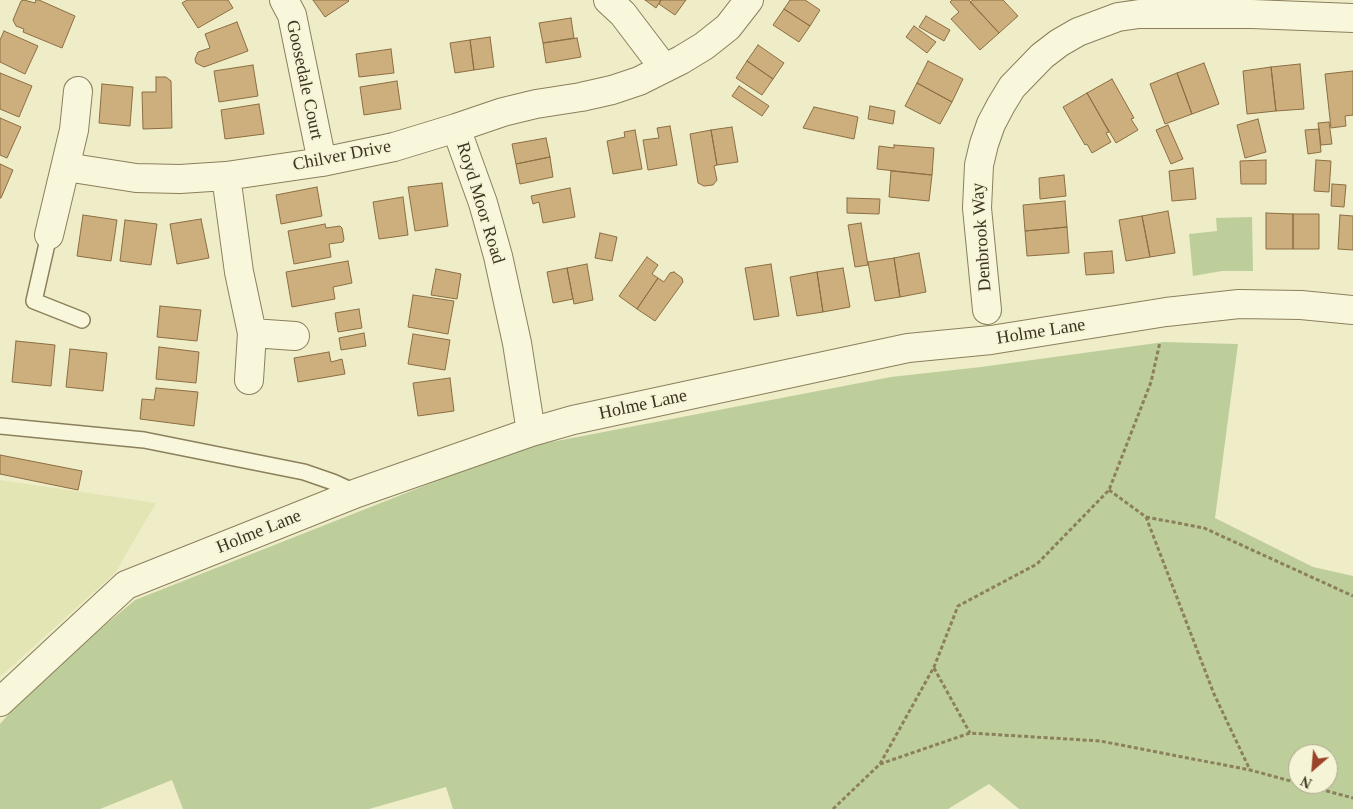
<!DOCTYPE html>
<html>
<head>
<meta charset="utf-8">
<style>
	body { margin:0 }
	#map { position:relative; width:1353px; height:809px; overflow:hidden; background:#efecc8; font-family:Georgia,serif }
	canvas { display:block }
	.north { position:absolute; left:1288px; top:744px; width:50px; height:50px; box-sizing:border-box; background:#f6f4d7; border:1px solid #aca78e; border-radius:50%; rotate:207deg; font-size:14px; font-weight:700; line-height:20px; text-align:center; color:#3c3320 }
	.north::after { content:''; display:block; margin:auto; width:18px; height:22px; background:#9b422b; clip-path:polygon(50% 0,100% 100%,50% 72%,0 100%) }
</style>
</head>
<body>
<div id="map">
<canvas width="1353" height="809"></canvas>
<div class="north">N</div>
</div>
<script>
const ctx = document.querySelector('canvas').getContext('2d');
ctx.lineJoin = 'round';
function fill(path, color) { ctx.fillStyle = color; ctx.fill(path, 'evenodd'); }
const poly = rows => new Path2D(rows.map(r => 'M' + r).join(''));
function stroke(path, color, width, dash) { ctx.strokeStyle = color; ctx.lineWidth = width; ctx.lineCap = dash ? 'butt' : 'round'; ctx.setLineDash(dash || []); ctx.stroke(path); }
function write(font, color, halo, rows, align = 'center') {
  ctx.font = font + ' Georgia,serif'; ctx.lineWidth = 4; ctx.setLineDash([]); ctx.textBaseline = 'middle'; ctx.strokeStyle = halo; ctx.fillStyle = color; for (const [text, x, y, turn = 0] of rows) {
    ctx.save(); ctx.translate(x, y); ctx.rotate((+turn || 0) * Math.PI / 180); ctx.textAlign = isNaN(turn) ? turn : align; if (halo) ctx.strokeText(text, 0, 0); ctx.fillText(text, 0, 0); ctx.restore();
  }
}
fill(poly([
	[0,480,156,503,115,573,0,677]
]), '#e3e5b5');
fill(poly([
	[1252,217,1253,271,1222,271,1193,276,1189,234,1217,231,1216,218],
	[1164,342,1238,344,1215,518,1313,567,1353,576,1353,809,1019,809,989,784,948,809,453,809,446,787,369,809,183,809,172,780,100,809,0,809,0,724,37,682,135,600,520,448,891,377,981,367],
	[1298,754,1328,754,1328,784,1298,784]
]), '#bdce9b');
const building = poly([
	[24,0,35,3,36,0,39,0,75,16,62,48,23,32,24,29,16,26,13,20,21,1,24,0],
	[187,0,228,0,233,8,198,28,182,3,187,0],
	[313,0,348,0,349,1,325,17,313,0],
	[645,0,661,0,656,8,645,0],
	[661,0,686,0,675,15,659,4,661,0],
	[790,0,805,0,820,10,810,26,784,9,790,0],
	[952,0,969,0,999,33,980,50,951,19,959,12,950,2,952,0],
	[973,0,1003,0,1018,16,999,33,970,2,973,0],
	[784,9,810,26,799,42,773,25,784,9],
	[926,16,950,30,944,41,919,27,926,16],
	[571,18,574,38,543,43,539,23,571,18],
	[237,22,248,51,204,67,196,63,195,59,198,52,210,48,205,34,237,22],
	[914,26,936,42,927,53,906,37,914,26],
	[4,31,38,46,25,74,0,62,0,40,4,31],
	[490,37,494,67,474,70,470,40,490,37],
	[577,38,581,57,546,63,543,43,577,38],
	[470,40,474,70,455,73,450,43,470,40],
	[758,45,784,63,773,79,747,61,758,45],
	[391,49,394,73,359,77,356,54,391,49],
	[747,61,773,79,762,95,736,78,747,61],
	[928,61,963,79,952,102,917,83,928,61],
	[1204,63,1219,104,1192,114,1177,73,1204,63],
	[1300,64,1304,109,1276,111,1271,67,1300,64],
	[253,65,258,96,219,102,214,71,253,65],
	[1271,67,1276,111,1247,114,1243,71,1271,67],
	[1353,71,1353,115,1345,116,1346,126,1331,128,1325,74,1353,71],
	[0,73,32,86,19,117,0,109,0,73],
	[1177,73,1192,114,1165,124,1150,84,1177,73],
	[156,77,166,77,171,81,172,128,143,129,142,92,156,92,156,77],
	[1112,79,1134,118,1131,119,1138,130,1116,143,1087,93,1112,79],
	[397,81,401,109,364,115,360,87,397,81],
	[917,83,952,102,940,124,905,106,917,83],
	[102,84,133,87,130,126,99,123,102,84],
	[739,86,769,106,762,116,732,96,739,86],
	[1087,93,1109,132,1106,133,1111,142,1092,153,1087,144,1085,145,1063,107,1087,93],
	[259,104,264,134,225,139,221,110,259,104],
	[870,106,895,111,893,124,868,119,870,106],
	[814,107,858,117,854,139,803,128,814,107],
	[0,118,21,127,7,158,0,155,0,118],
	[1258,119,1266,152,1245,158,1237,125,1258,119],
	[1329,122,1332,144,1321,145,1318,123,1329,122],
	[1168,125,1183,159,1171,164,1156,130,1168,125],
	[670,126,677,165,648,170,643,140,659,138,657,128,670,126],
	[732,127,738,162,717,165,711,130,732,127],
	[1319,129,1321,152,1308,154,1305,130,1319,129],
	[635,130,642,169,613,174,607,141,625,137,624,132,635,130],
	[711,130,717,165,714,166,717,180,713,185,704,186,698,183,690,134,711,130],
	[546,138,550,157,516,164,512,144,546,138],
	[894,145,934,148,932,175,877,169,879,146,894,148,894,145],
	[550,157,553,177,520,184,516,164,550,157],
	[1266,160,1266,184,1241,184,1240,161,1266,160],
	[1316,160,1331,161,1329,192,1314,191,1316,160],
	[0,164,13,170,1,198,0,198,0,164],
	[1193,168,1196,199,1172,201,1169,171,1193,168],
	[891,171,932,175,929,201,889,197,891,171],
	[1064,175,1066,196,1040,199,1039,178,1064,175],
	[442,183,448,226,415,231,408,187,442,183],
	[1332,184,1346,185,1344,207,1331,206,1332,184],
	[317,187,322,216,281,224,276,195,317,187],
	[570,188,575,217,543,223,539,202,533,204,531,196,570,188],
	[403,197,408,235,379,239,373,202,403,197],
	[847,198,880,199,879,214,847,213,847,198],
	[1065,201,1067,227,1025,231,1023,205,1065,201],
	[1168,211,1175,253,1150,257,1142,216,1168,211],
	[1266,213,1293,214,1293,249,1266,249,1266,213],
	[1293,214,1319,214,1319,249,1293,249,1293,214],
	[83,215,117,220,111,261,77,256,83,215],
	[1340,215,1353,216,1353,250,1338,249,1340,215],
	[1142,216,1150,257,1126,261,1119,220,1142,216],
	[201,219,209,258,177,264,170,224,201,219],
	[125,220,157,224,151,265,120,261,125,220],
	[861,223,868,265,855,267,848,225,861,223],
	[325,224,326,228,340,226,342,228,344,239,343,242,329,244,331,257,294,264,288,231,325,224],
	[1067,227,1069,253,1027,256,1025,231,1067,227],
	[600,233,617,237,612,261,595,258,600,233],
	[1112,251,1114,273,1086,275,1084,253,1112,251],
	[919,253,926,292,900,297,894,258,919,253],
	[647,257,658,265,652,274,658,278,637,309,619,296,647,257],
	[894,258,900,297,875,301,868,262,894,258],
	[348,261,352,283,333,287,335,299,292,307,286,272,348,261],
	[587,264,593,300,574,304,567,268,587,264],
	[771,264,779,316,754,320,745,268,771,264],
	[567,268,573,299,553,303,547,272,567,268],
	[843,268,850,307,823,312,817,272,843,268],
	[436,269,461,274,457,299,431,295,436,269],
	[674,272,682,278,683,282,655,321,637,309,658,278,664,282,670,273,674,272],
	[817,272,823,312,797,316,790,277,817,272],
	[413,295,454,301,448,334,408,327,413,295],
	[160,306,201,310,197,341,157,337,160,306],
	[359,309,362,328,338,332,335,313,359,309],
	[364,333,366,346,341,350,339,338,364,333],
	[413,334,450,340,445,370,408,364,413,334],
	[16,341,55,345,51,386,12,382,16,341],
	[159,347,199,352,196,383,156,379,159,347],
	[70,349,107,353,103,391,66,387,70,349],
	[329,352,331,362,342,359,345,374,298,382,294,358,329,352],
	[450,378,454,411,418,416,413,383,450,378],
	[156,388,198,392,194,426,140,419,142,399,154,400,156,388],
	[0,455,82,471,78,490,0,474,0,455]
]);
fill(building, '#cdaf7d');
stroke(building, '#8b6e42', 1);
const service = poly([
	[49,235,34,301,82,320],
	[0,426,144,440,304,472,333,482,357,493]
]);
const minor = poly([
	[284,0,292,15,322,162],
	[608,0,623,14,664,68],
	[66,167,136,178,180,179,226,176,322,162,394,147,456,128],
	[226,176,239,272,252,333,249,380],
	[49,235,74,130,78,91],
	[987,310,977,208,979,165,984,144,991,124,1001,105,1012,87,1042,56,1059,43,1078,32,1118,17,1139,14,1252,14,1353,18],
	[252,333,295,336],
	[531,432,517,343,498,256,483,203,456,128,503,112,536,104,581,97,612,90,639,81,681,60,704,46,728,27,749,0],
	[0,702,126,585,357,493,531,432,573,420,908,348,991,340,1166,312,1239,304,1301,305,1353,310]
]);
stroke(service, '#8b7f5c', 18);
stroke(minor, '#8b7f5c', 30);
stroke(poly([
	[1109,490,1146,517,1214,694,1250,770],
	[1146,517,1204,528,1353,596],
	[934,668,970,733],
	[880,764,934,667,958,606,1037,564,1109,490,1151,382,1160,342],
	[1301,784,1353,798],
	[833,809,880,764,970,733,1100,741,1250,770,1298,783]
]), '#8b7f5c', 3, [4, 2.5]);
stroke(service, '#f9f7db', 15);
stroke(minor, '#f9f7db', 28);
write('18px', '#3c3320', '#f6f4d7', [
	["Goosedale Court",304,80,78],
	["Chilver Drive",342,156,-11],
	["Royd Moor Road",480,203,73],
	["Denbrook Way",982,237,-94],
	["Holme Lane",1041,332,-9],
	["Holme Lane",643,405,-12],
	["Holme Lane",259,532,-22]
]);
</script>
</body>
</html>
